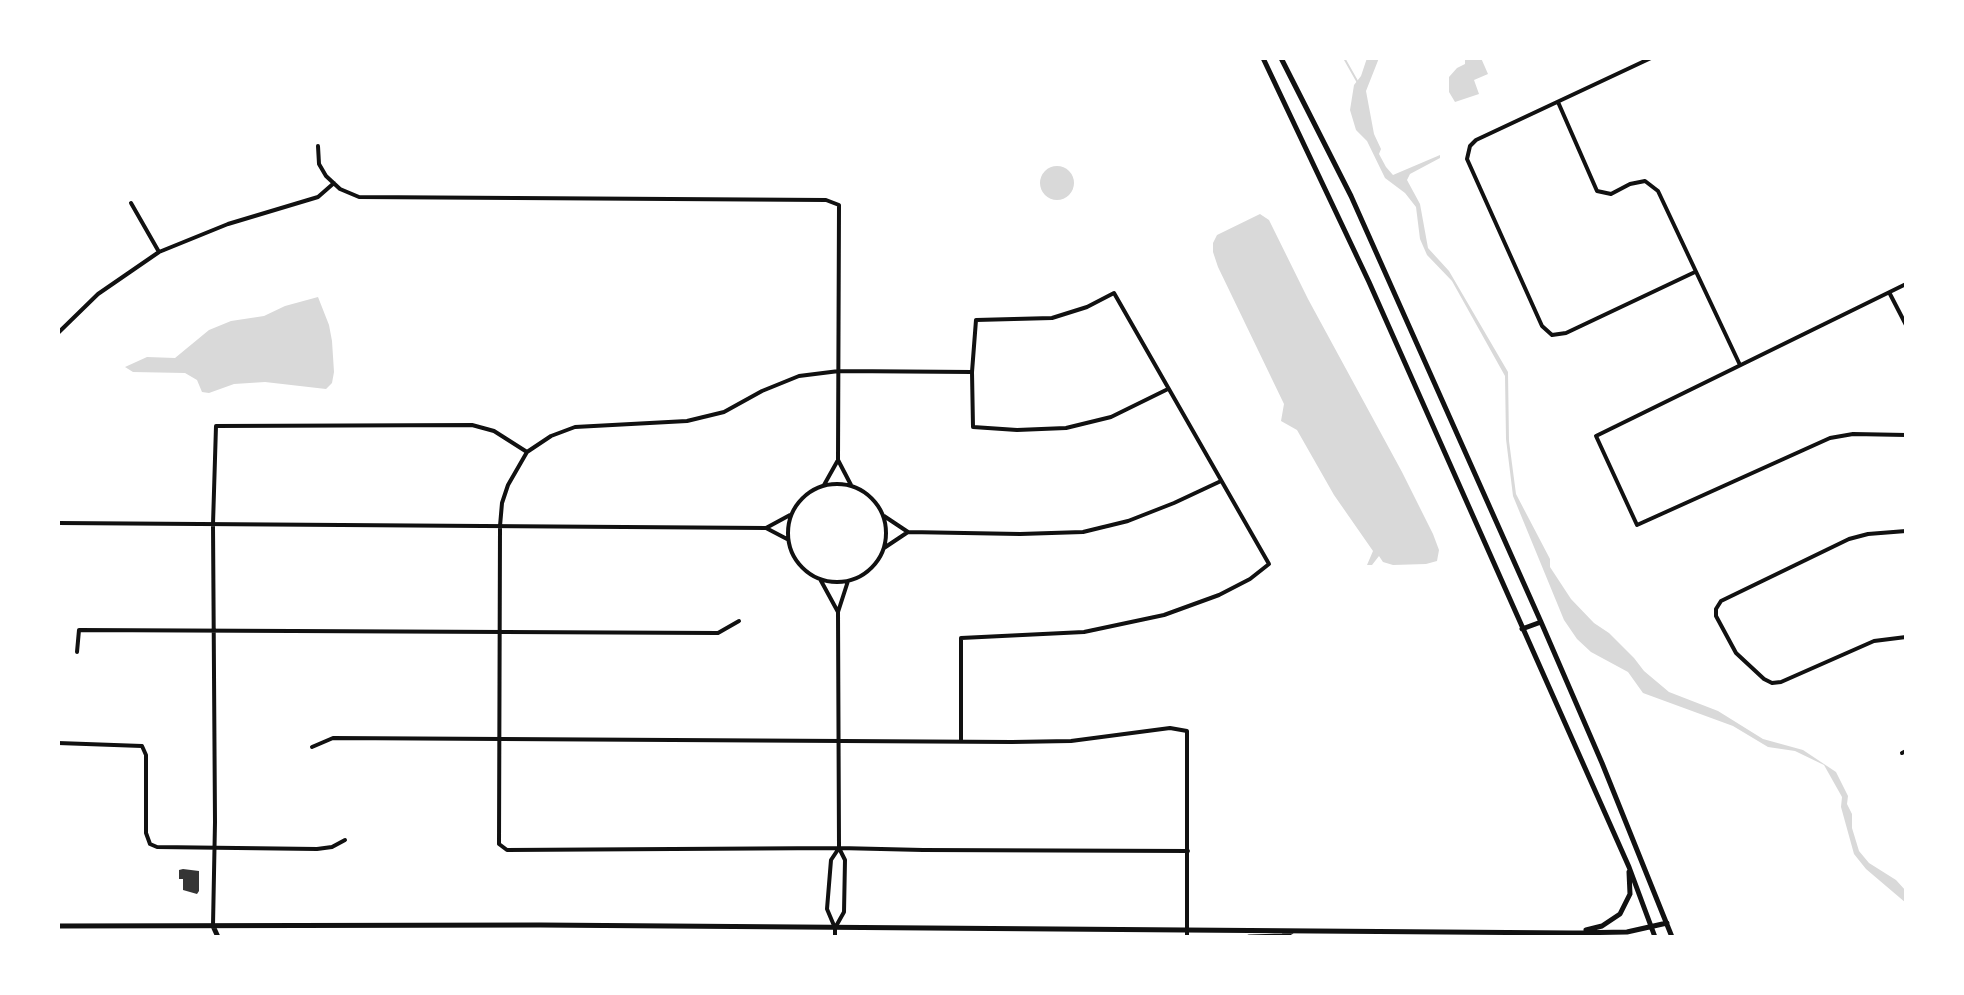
<!DOCTYPE html>
<html>
<head>
<meta charset="utf-8">
<style>
	body { margin:0 }
	#map { position:relative; width:1964px; height:995px; overflow:hidden; background:#fff; font-family:Overpass,sans-serif }
	canvas { display:block }
	.frame { position:absolute; inset:0; border:60px solid #fff; pointer-events:none }
</style>
</head>
<body>
<div id="map">
<canvas width="1964" height="995"></canvas>
<div class="frame"></div>
</div>
<script>
const ctx = document.querySelector('canvas').getContext('2d');
ctx.lineJoin = 'round';
function fill(path, color) { ctx.fillStyle = color; ctx.fill(path, 'evenodd'); }
const poly = rows => new Path2D(rows.map(r => 'M' + r).join(''));
function stroke(path, color, width, dash) { ctx.strokeStyle = color; ctx.lineWidth = width; ctx.lineCap = dash ? 'butt' : 'round'; ctx.setLineDash(dash || []); ctx.stroke(path); }
fill(poly([
	[1367,58,1379,58,1366,91,1374,134,1381,149,1379,154,1386,167,1393,175,1440,155,1440,158,1410,174,1407,180,1420,204,1428,248,1449,271,1508,372,1509,441,1516,494,1550,559,1550,567,1571,599,1594,623,1609,633,1634,658,1644,671,1669,692,1718,711,1763,739,1803,750,1836,772,1848,796,1847,804,1852,814,1852,828,1859,851,1869,863,1896,880,1906,891,1906,903,1866,869,1854,854,1841,807,1842,797,1824,765,1795,751,1768,747,1733,726,1643,693,1628,672,1591,652,1577,639,1564,620,1513,496,1506,439,1505,376,1452,281,1427,255,1420,239,1416,207,1405,193,1385,178,1367,141,1356,130,1350,110,1354,85,1361,76],
	[1481,58,1488,74,1474,80,1479,94,1455,102,1449,92,1449,77,1457,68,1465,64,1465,59],
	'1040 183a17 17 0 1 1 34 0a17 17 0 1 1-34 0Z',
	[1260,214,1269,220,1308,299,1402,472,1433,534,1439,550,1437,561,1426,564,1393,565,1383,562,1379,556,1372,565,1367,565,1373,551,1334,495,1297,430,1281,421,1284,404,1218,267,1213,252,1213,243,1217,235],
	[318,297,329,325,332,341,334,372,332,383,326,389,265,382,234,384,209,393,202,392,197,380,185,373,133,372,125,367,147,357,175,358,209,330,231,321,264,316,285,306]
]), '#d9d9d9');
stroke(poly([
	[1344,58,1357,81]
]), '#d9d9d9', 2);
fill(poly([
	[183,869,199,871,199,891,197,894,183,890,183,879,179,879,179,870]
]), '#353535');
stroke(poly([
	[1651,58,1476,140,1470,146,1467,159,1542,326,1552,335,1566,333,1695,272],
	[1558,102,1597,191,1611,194,1630,184,1645,181,1658,191,1740,365],
	[318,146,319,164,326,176,340,189,359,197,826,200,839,205,838,460,824,485],
	[131,203,159,252],
	[1906,284,1596,436,1637,525,1830,438,1853,434,1906,435],
	[1890,294,1906,325],
	[58,333,98,294,159,252,228,224,318,197,334,183],
	[972,372,839,371,799,376,762,391,724,412,687,421,575,427,551,436,527,452,508,485,502,503,500,526,499,844,507,850,839,848,923,850,1188,851],
	[838,460,851,485],
	'788 533a49 49 0 1 1 98 0a49 49 0 1 1-98 0Z',
	[884,516,908,532,1020,534,1083,532,1128,521,1174,503,1221,481],
	[58,523,766,528,787,539],
	[766,528,790,515],
	[1906,531,1868,534,1849,539,1721,601,1716,609,1716,616,1736,653,1764,679,1772,683,1781,682,1874,641,1906,637],
	[884,548,908,532],
	[820,579,838,612],
	[77,652,79,630,718,633,739,621],
	[961,741,961,638,1084,632,1164,615,1219,595,1250,579,1269,564,1114,293,1087,307,1052,318,976,320,972,372,973,427,1017,430,1066,428,1111,417,1168,389],
	[58,743,142,746,146,755,146,833,150,844,157,847,317,849,332,847,345,840],
	[312,747,333,738,1012,742,1071,741,1170,728,1187,731,1187,937],
	[1902,753,1906,751],
	[213,925,215,822,213,524,216,426,472,425,494,431,527,452],
	[835,928,844,912,845,860,839,848,838,612,848,581],
	[835,928,827,909,831,860,839,848]
]), '#111', 4);
stroke(poly([
	[835,937,835,928]
]), '#111', 4);
stroke(poly([
	[1263,58,1369,282,1629,867,1655,937],
	[1281,58,1351,196,1541,622,1602,763,1672,937],
	[1522,629,1541,622],
	[58,926,540,925,1572,933,1627,932,1667,923],
	[213,926,218,937],
	[1586,930,1602,926,1620,914,1630,894,1629,872],
	[1249,937,1283,936,1293,931]
]), '#111', 5);
</script>
</body>
</html>
